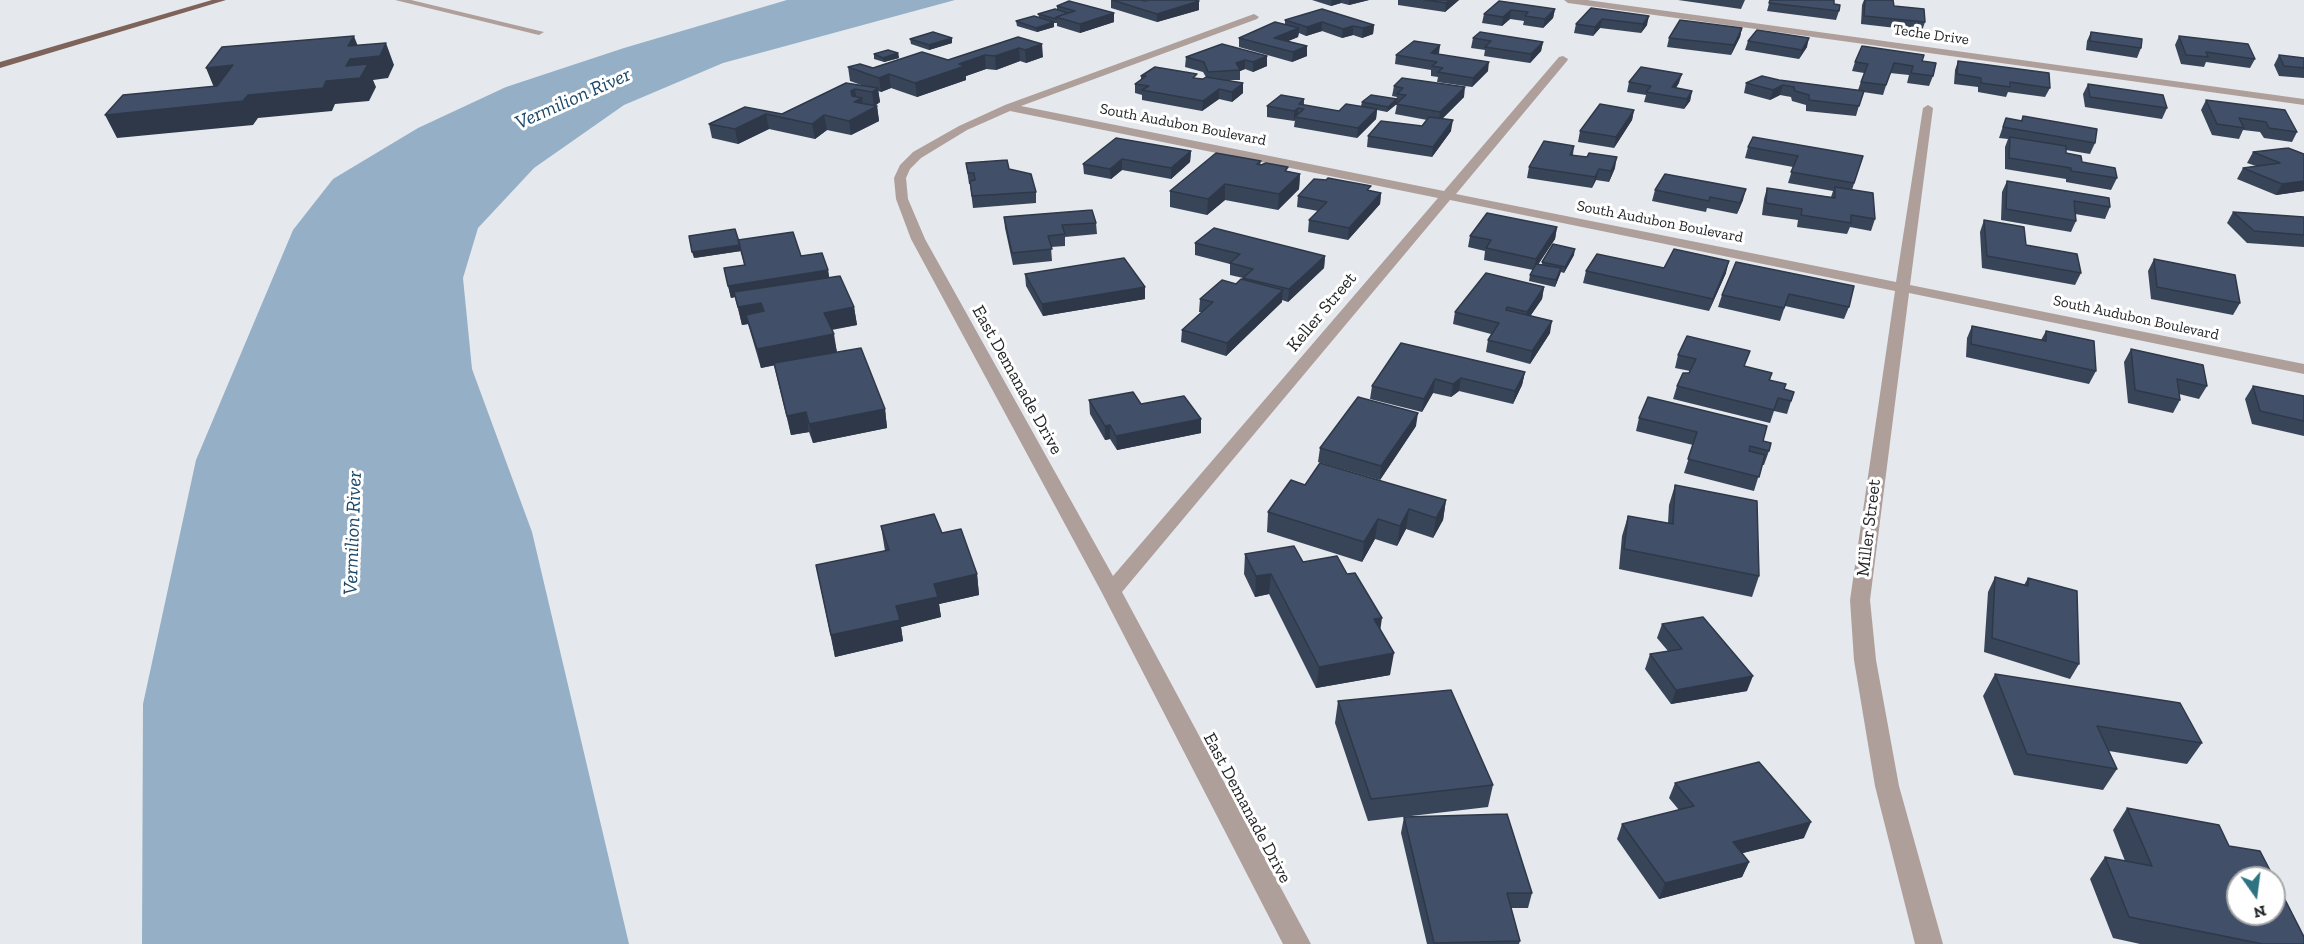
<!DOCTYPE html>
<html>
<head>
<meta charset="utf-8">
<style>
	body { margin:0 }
	#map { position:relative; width:2304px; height:944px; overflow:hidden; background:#e5e8ed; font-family:"Zilla Slab",serif }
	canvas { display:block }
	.north { position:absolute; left:2226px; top:866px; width:60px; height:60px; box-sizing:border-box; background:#fff; border:2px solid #a7a8a9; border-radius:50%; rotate:166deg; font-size:16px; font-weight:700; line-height:24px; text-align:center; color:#242527 }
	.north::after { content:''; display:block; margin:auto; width:21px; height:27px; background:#2f7382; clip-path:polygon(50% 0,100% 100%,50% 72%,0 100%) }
</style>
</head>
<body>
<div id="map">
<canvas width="2304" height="944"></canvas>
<div class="north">N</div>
</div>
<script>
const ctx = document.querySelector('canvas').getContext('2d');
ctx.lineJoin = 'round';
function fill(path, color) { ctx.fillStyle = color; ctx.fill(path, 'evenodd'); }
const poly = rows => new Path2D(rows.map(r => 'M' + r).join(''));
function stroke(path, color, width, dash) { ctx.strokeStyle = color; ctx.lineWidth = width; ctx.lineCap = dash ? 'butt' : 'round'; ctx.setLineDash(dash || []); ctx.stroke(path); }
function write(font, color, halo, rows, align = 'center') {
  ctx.font = font + ' "Zilla Slab",serif'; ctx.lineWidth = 6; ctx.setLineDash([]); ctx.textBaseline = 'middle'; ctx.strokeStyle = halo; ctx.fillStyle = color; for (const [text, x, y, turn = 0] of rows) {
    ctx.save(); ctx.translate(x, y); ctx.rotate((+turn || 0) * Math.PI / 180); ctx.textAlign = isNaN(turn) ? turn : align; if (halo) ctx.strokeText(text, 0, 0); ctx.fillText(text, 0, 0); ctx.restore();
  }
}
fill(poly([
	[787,0,955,0,723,63,624,105,534,168,478,228,463,278,472,369,532,532,629,944,142,944,143,704,196,460,293,230,333,179,418,128,506,87,624,48]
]), '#95b0c6');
fill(poly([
	[395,0,411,0,544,32,539,35,395,0],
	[1564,0,1587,0,2304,99,2304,105,1568,3,1564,0],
	[1254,14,1259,17,1257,19,1021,106,1444,191,1559,57,1563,56,1568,59,1567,61,1456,194,1896,282,1923,108,1928,105,1933,108,1910,285,2304,364,2304,374,1909,293,1870,600,1876,660,1899,786,1943,944,1915,944,1875,786,1854,660,1850,600,1895,291,1450,200,1122,592,1311,944,1283,944,1101,591,911,239,896,199,894,178,900,165,913,152,959,126,1005,105,1254,14],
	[1010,111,1438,198,1113,576,925,239,908,199,906,178,910,169,921,158,967,130,1010,111]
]), '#ae9f9a');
fill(poly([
	[212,0,226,0,0,68,0,62,212,0]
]), '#7d6359');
fill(poly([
	[1111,0,1199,1,1199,10,1157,22,1111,8],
	[1312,0,1369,0,1349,5,1341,3,1331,6],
	[1398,0,1459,0,1445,12,1398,5],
	[1678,0,1745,0,1741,9],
	[1770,0,1834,4,1839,11,1836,20,1767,11],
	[1864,0,1893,0,1894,6,1925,22,1922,31,1861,24,1862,5],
	[1499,1,1555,9,1553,18,1543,28,1523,25,1524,21,1510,19,1502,26,1482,23,1484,14],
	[1057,6,1114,13,1114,22,1080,33,1057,26,1057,23,1054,23,1054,27,1037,32,1017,26,1016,21,1039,17,1038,14,1057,10],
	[1591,8,1647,25,1641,33,1600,28,1593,36,1574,33,1576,24],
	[1285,20,1374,25,1373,34,1362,38,1353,35,1342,38,1322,31,1306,36,1299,33,1298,37,1288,41,1307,46,1307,56,1292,62,1239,47,1239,38,1285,25],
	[1742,28,1740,37,1731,55,1667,47,1669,38],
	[2091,32,2141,48,2137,58,2086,50,2087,41],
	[2179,36,2255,59,2250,68,2206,62,2204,67,2181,64,2175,45],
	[1018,37,1043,57,1026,63,1020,61,996,70,986,69,966,76,966,80,917,97,891,88,881,92,878,91,880,102,875,106,877,106,879,121,851,135,827,130,815,139,769,129,738,144,712,138,709,124,745,107,782,114,864,86,850,81,848,67,873,68,948,60],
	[1473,38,1543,42,1541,51,1530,63,1484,56,1485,50,1471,48],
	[910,39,952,43,929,50,911,44],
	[1748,41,1807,47,1799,59,1745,50],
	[1222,44,1267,66,1253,72,1245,69,1240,71,1240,80,1227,80,1243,83,1243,93,1232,102,1219,99,1202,111,1142,100,1142,95,1135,93,1135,84,1141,80,1141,76,1203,79,1206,77,1203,72,1185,67,1186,57],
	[1440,45,1439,54,1488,71,1472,87,1437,82,1438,77,1431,76,1431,70,1395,64,1396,55],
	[898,53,899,58,884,62,874,59,874,54],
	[2279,55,2304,58,2304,78,2279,76,2274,65],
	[1922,61,1933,76,1929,86,1907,83,1909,75,1890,73,1883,95,1863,92,1856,116,1806,111,1806,105,1792,101,1791,97,1780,95,1770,100,1744,93,1746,83,1779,80,1858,90,1864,73,1852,71,1855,62],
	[1958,61,2050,88,2045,97,2008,92,2006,97,1978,92,1978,87,1954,84,1955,70],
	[1629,82,1679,83,1676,88,1692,91,1690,101,1684,109,1644,102,1646,95,1627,92],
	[2088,84,2167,108,2162,119,2085,107,2083,94],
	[1394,86,1464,97,1442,119,1451,131,1432,157,1367,147,1368,136,1422,126,1427,120,1395,114,1397,104,1387,112,1377,110,1376,119,1357,138,1294,127,1295,120,1294,121,1267,117,1267,106,1304,99,1304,105,1339,111,1361,106,1362,102,1396,99,1397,97,1392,96],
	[2206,100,2297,132,2292,142,2264,138,2260,132,2243,130,2239,139,2212,135,2201,110],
	[1634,110,1632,120,1614,148,1578,142,1580,131],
	[2023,116,2095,143,2090,154,2066,150,2066,153,2082,162,2117,178,2111,190,2066,182,2066,179,2005,169,2005,147,2008,139,1999,138,2002,129,2006,118,2021,121],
	[1574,146,1573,155,1615,168,1609,182,1596,180,1592,188,1527,178,1529,167],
	[1748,147,1863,156,1852,190,1875,219,1871,231,1850,227,1847,234,1797,227,1798,220,1762,215,1764,199,1767,188,1831,197,1833,191,1788,183,1793,167,1745,158],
	[1191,151,1190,162,1171,179,1122,170,1111,179,1084,174,1083,164],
	[2253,152,2304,154,2304,191,2276,195,2237,179,2243,168,2256,166,2247,163],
	[1261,161,1260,165,1300,174,1299,189,1278,210,1225,200,1207,215,1170,207,1170,191],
	[966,163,1009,169,1036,192,1036,203,973,208,970,184,969,184],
	[2007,181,2110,207,2105,219,2075,214,2076,221,2071,232,2001,220,2002,192],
	[1655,190,1743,200,1737,214,1707,208,1706,212,1652,201],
	[1370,191,1381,193,1380,204,1348,240,1308,232,1309,220,1318,211,1297,207,1298,196],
	[2233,212,2304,217,2304,247,2247,243,2227,223],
	[1004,217,1096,223,1097,234,1065,237,1065,246,1051,247,1052,261,1013,265,1005,228],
	[1984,220,2026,245,2081,273,2075,285,1982,268,1980,232],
	[1557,227,1555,239,1538,264,1542,265,1542,262,1574,255,1564,273,1561,272,1555,287,1529,281,1530,275,1533,270,1484,260,1485,251,1468,247,1470,236],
	[739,241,801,256,828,270,829,278,854,307,857,325,832,330,837,352,885,409,887,428,813,443,809,432,791,435,774,365,761,368,748,324,742,325,735,297,731,298,724,268,744,265,741,251,694,258],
	[1195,243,1325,256,1324,268,1288,302,1282,300,1282,302,1226,356,1181,342,1182,330,1202,312,1199,312,1200,299,1236,284,1243,280,1243,278,1230,275,1230,264,1195,255],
	[2154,259,2240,303,2233,315,2151,299,2148,271],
	[1736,262,1849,307,1844,319,1785,306,1780,321,1718,307,1722,295],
	[1664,268,1726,273,1709,311,1583,283,1586,271],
	[1025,274,1145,287,1145,299,1043,316,1026,286],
	[1544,287,1542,299,1531,315,1550,333,1530,364,1486,352,1488,340,1491,334,1453,324,1455,312],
	[1972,326,2041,340,2046,331,2096,371,2089,384,1966,357,1967,338],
	[1401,343,1525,372,1522,385,1513,404,1459,391,1451,397,1433,393,1422,412,1370,399,1372,386],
	[2131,349,2207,386,2199,399,2179,394,2180,400,2173,413,2128,403,2124,362],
	[1678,355,1744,367,1772,373,1770,380,1784,389,1794,392,1787,414,1774,411,1770,423,1673,399,1677,386,1690,371,1675,368],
	[2253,386,2304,396,2304,436,2252,424,2245,399],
	[1089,400,1141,404,1201,433,1117,450,1110,439,1105,440,1090,414],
	[1639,418,1763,441,1769,451,1764,465,1762,465,1754,491,1684,473,1693,445,1636,431],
	[1416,426,1380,480,1318,462,1320,448],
	[1305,485,1446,500,1443,520,1433,538,1406,529,1397,546,1375,539,1362,562,1267,532,1268,512],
	[1675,485,1759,576,1752,597,1619,569,1622,536,1628,516,1668,523,1669,505],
	[881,526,942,533,977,574,979,595,939,604,941,617,901,627,903,641,835,657,816,565,885,551],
	[1245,554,1303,562,1347,574,1380,630,1390,675,1316,688,1269,594,1255,597,1244,574],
	[1995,577,2024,585,2028,578,2079,664,2070,679,1984,652,1988,592],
	[1662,624,1747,691,1671,704,1645,669,1650,654,1668,651,1657,638],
	[1995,674,2202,743,2187,764,2109,751,2117,769,2103,790,2014,775,1983,696],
	[1338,701,1493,785,1488,807,1368,821,1335,723],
	[1675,783,1804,838,1742,853,1749,862,1742,877,1659,899,1617,839,1622,824,1679,810,1669,798],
	[2127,808,2229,846,2304,944,2140,944,2113,938,2090,879,2105,857,2125,861,2113,830],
	[1404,817,1532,893,1528,908,1511,908,1520,941,1519,944,1427,944,1401,833]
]), '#384559');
fill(poly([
	[1332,0,1341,0,1341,3,1331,6],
	[1349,0,1369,0,1349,5],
	[1450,0,1459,0,1445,12,1446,3],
	[1199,1,1199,10,1157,22,1157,14],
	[1555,9,1553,18,1543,28,1545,19],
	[1511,10,1510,19,1502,26,1503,17],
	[1114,13,1114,22,1080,33,1080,24],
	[1649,16,1647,25,1641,33,1643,24],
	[1602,19,1600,28,1593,36,1595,27],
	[1054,22,1054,27,1037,32,1036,28],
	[1322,22,1322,31,1306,36,1307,27],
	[1374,25,1373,34,1362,38,1363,28],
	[1353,26,1353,35,1342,38,1343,29],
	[1299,28,1298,37,1274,47,1274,38],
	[1742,28,1740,37,1731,55,1734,45],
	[354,36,362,57,386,43,394,65,388,78,373,80,376,87,369,101,335,104,332,111,258,118,253,125,117,138,105,115,248,95,326,81,346,66,348,46],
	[952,38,952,43,929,50,929,45],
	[1809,38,1807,47,1799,59,1802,50],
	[1543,42,1541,51,1530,63,1531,54],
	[1042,44,1043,57,1026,63,1025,50],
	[1440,45,1438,54,1431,53],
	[1307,46,1307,56,1292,62,1293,52],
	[1019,48,1020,61,996,70,995,56],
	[898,53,899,58,884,62,883,58],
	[985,55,986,69,966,76,966,80,917,97,915,83,959,64],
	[1267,56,1267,66,1253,72,1253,62],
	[1245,60,1245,69,1240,71,1236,63],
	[1489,62,1488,71,1472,87,1473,78],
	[233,65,215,90,206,68],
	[889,74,891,88,881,92,879,78],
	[1682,74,1679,83,1669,97,1672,87],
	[1243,83,1243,93,1232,102,1232,92],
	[1783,85,1780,95,1770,100,1773,90],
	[1465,87,1464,97,1439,122,1440,112],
	[878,88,880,102,874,106,872,92],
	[855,89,857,100,862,98,864,112,853,106,851,91],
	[1219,89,1219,99,1202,111,1203,101],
	[1692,91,1690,101,1684,109,1687,99],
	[1397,99,1396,104,1387,112,1388,107],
	[877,106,879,121,851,135,849,121],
	[1298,108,1298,117,1295,117,1295,120,1294,121,1294,111],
	[1377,109,1376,119,1357,138,1358,128],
	[1634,110,1632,120,1614,148,1616,137],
	[766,114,769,129,738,144,735,129],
	[824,115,827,130,815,139,812,124],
	[1453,120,1451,131,1432,157,1433,147],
	[1191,151,1190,162,1171,179,1171,168],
	[1617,157,1615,168,1609,182,1611,171],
	[1122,159,1122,170,1111,179,1110,169],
	[1599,169,1596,180,1592,188,1595,177],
	[1300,174,1299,189,1278,210,1279,194],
	[2304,181,2304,191,2276,195,2282,184],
	[1225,184,1225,200,1207,215,1208,199],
	[1746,189,1743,200,1737,214,1740,203],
	[1381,193,1380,204,1348,240,1349,228],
	[1557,227,1555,239,1534,271,1536,259],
	[739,245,741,251,694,258,692,252],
	[1575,249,1574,255,1564,273,1565,267],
	[1325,256,1324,268,1288,302,1289,289],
	[1729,261,1726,273,1709,311,1713,299],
	[1561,268,1560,274,1555,287,1556,280],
	[828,270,830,282,734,292,735,297,731,298,728,286],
	[1145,287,1145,299,1043,316,1042,304],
	[1544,287,1542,299,1524,325,1527,312],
	[1283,290,1282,302,1226,356,1227,343],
	[761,303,765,321,746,315,748,324,742,325,738,307],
	[854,307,857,325,827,330,824,313],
	[1552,321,1550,333,1530,364,1532,351],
	[834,334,837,353,761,368,757,349],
	[1525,372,1522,385,1513,404,1515,391],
	[1461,378,1459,391,1451,397,1453,384],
	[1435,379,1433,393,1422,412,1424,399],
	[885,409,887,428,813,443,809,424],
	[806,412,809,432,791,435,787,416],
	[1418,413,1416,426,1380,480,1381,466],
	[1201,419,1201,433,1117,450,1116,436],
	[1110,425,1110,439,1105,440,1105,426],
	[1446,500,1443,520,1433,538,1436,518],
	[1409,509,1406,529,1397,546,1400,526],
	[1378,519,1375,539,1362,562,1364,542],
	[977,574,979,595,939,604,941,617,901,627,903,641,835,657,831,635,896,606,934,584],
	[1271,574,1269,594,1255,597,1256,576],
	[1382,618,1379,639,1374,619],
	[1394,653,1390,675,1316,688,1319,667],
	[1753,676,1747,691,1671,704,1676,690],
	[1811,822,1804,838,1727,857,1733,842],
	[1749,862,1742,877,1659,899,1665,883]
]), '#2e3849');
const building = poly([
	[1112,0,1141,0,1145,1,1148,0,1195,0,1199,1,1157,14,1112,0],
	[1424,0,1450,0,1446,3,1424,0],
	[1770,0,1834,0,1834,4,1840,5,1839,11,1769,3,1770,0],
	[1865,0,1893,0,1894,6,1924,9,1925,22,1864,16,1865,0],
	[1069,1,1114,13,1080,24,1056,17,1075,11,1057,6,1069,1],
	[1499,1,1555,9,1545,19,1525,16,1528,12,1511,10,1503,17,1484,14,1499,1],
	[1591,8,1649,16,1643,24,1602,19,1595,27,1576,24,1591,8],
	[1055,9,1068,13,1056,17,1056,19,1038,14,1055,9],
	[1322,9,1374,25,1363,28,1353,26,1343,29,1322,22,1307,27,1285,20,1322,9],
	[1034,16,1054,22,1036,28,1016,21,1034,16],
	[1680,20,1742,28,1734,45,1669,38,1680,20],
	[1275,22,1299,28,1274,38,1307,46,1293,52,1239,38,1275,22],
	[1757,30,1809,38,1802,50,1748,41,1757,30],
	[933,32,952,38,929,45,910,39,933,32],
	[1480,32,1543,42,1531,54,1485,47,1491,41,1473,38,1480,32],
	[2091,32,2142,39,2141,48,2090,41,2091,32],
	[354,36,348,46,386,43,380,56,350,59,346,66,368,64,360,78,326,81,323,88,248,95,243,101,105,115,123,95,217,86,233,65,206,68,222,47,354,36],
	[2179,36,2248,44,2255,59,2206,52,2208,57,2186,55,2179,36],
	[1018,37,1042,44,1025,50,1019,48,995,56,985,55,959,64,965,66,915,83,889,74,879,78,848,67,860,64,873,68,922,52,948,60,1018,37],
	[1414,41,1440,45,1431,53,1489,62,1473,78,1438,72,1443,68,1432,66,1437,62,1396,55,1414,41],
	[1222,44,1267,56,1253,62,1245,60,1236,63,1240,70,1208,72,1204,62,1186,57,1222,44],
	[1862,46,1924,55,1922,61,1936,63,1933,76,1911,73,1913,66,1894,63,1886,85,1861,82,1868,64,1855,62,1862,46],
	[888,50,898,53,883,58,874,54,888,50],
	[2279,55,2304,58,2304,68,2284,66,2279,55],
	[1958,61,2049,73,2050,88,2010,82,2010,87,1981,83,1981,78,1957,74,1958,61],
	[1155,67,1197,74,1193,78,1203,79,1206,77,1243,83,1232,92,1219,89,1203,101,1142,90,1149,86,1135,84,1146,76,1141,76,1155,67],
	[1641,67,1682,74,1672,87,1692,91,1687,99,1646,92,1651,86,1629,82,1641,67],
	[1762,76,1779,80,1864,91,1859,106,1809,100,1809,95,1795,91,1794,87,1783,85,1773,90,1746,83,1762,76],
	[1402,78,1465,87,1440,112,1396,104,1406,95,1397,94,1403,88,1394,86,1402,78],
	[846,83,878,88,872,92,855,89,851,91,852,96,862,98,854,102,877,106,849,121,824,115,812,124,766,114,735,129,709,124,745,107,782,114,846,83],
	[2088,84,2163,95,2167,108,2090,97,2088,84],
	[1281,95,1304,99,1299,104,1339,111,1346,104,1377,109,1358,128,1295,117,1304,109,1298,108,1294,111,1267,106,1281,95],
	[1371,95,1397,99,1388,107,1362,102,1371,95],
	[2206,100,2285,110,2297,132,2269,128,2266,122,2239,118,2244,128,2217,124,2206,100],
	[1600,104,1634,110,1616,137,1580,131,1600,104],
	[2023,116,2097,129,2095,143,2003,127,2006,118,2022,121,2023,116],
	[1429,117,1453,120,1433,147,1368,136,1381,121,1422,126,1429,117],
	[1753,137,1863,156,1854,183,1791,172,1798,156,1748,147,1753,137],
	[2010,137,2066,146,2066,153,2081,156,2082,162,2115,168,2117,178,2071,171,2071,168,2009,158,2010,137],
	[1116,138,1191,151,1171,168,1122,159,1110,169,1083,164,1116,138],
	[1544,141,1574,146,1570,155,1587,157,1589,153,1617,157,1611,171,1599,169,1595,177,1529,167,1544,141],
	[2288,148,2304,154,2304,181,2282,184,2243,168,2280,163,2253,152,2288,148],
	[1216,153,1261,161,1257,164,1261,165,1266,163,1288,167,1285,171,1300,174,1279,194,1225,184,1208,199,1170,191,1216,153],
	[1007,160,1009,169,1031,174,1036,192,972,196,970,181,975,180,974,173,968,173,966,163,1007,160],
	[1665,174,1746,189,1740,203,1710,197,1709,201,1655,190,1665,174],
	[1328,178,1371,186,1367,190,1381,193,1349,228,1309,220,1327,202,1298,196,1314,179,1326,180,1328,178],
	[2007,181,2109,198,2110,207,2074,201,2076,221,2006,209,2007,181],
	[1835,187,1873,193,1875,219,1851,215,1851,223,1801,215,1802,209,1766,203,1767,188,1835,198,1835,187],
	[1092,210,1096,223,1062,225,1065,234,1048,236,1052,249,1012,253,1004,217,1092,210],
	[2233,212,2304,217,2304,235,2254,231,2233,212],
	[1487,213,1557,227,1536,259,1486,248,1491,240,1470,236,1487,213],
	[1984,220,2024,227,2026,245,2077,254,2081,273,1987,256,1984,220],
	[1214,228,1325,256,1289,289,1243,278,1253,269,1230,263,1240,254,1195,243,1214,228],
	[735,229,740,245,692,252,689,236,735,229],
	[793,232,801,256,822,253,828,270,728,286,724,268,745,265,738,240,793,232],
	[1553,244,1575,249,1565,267,1542,262,1553,244],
	[1674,249,1729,261,1713,299,1586,271,1597,254,1664,268,1674,249],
	[1124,258,1145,287,1042,304,1025,274,1124,258],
	[2154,259,2235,275,2240,303,2157,287,2154,259],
	[1736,262,1854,286,1849,307,1789,294,1784,308,1722,295,1736,262],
	[1536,264,1561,268,1556,280,1530,275,1536,264],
	[1486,273,1544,287,1527,312,1507,307,1506,310,1552,321,1532,351,1488,340,1499,323,1455,312,1486,273],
	[840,276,854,307,824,313,834,334,757,349,746,315,764,311,761,303,738,307,734,292,840,276],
	[1241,279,1283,290,1227,343,1182,330,1213,302,1200,299,1222,280,1236,284,1241,279],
	[1972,326,2046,341,2046,331,2094,341,2096,371,1971,344,1972,326],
	[1687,336,1750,351,1744,366,1772,373,1769,380,1786,384,1784,389,1794,392,1791,401,1778,398,1774,410,1677,386,1683,373,1689,373,1696,359,1678,355,1687,336],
	[1401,343,1525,372,1515,391,1461,378,1453,384,1435,379,1424,399,1372,386,1401,343],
	[861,348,885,409,809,424,806,412,787,416,774,363,861,348],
	[2131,349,2203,365,2207,386,2177,379,2180,400,2135,390,2131,349],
	[2253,386,2304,396,2304,421,2260,411,2253,386],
	[1133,392,1141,404,1184,396,1201,419,1116,436,1110,425,1105,426,1089,400,1133,392],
	[1358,397,1418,413,1381,466,1320,448,1358,397],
	[1648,397,1767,426,1763,441,1771,443,1769,451,1750,446,1749,451,1765,455,1759,477,1688,459,1697,432,1639,418,1648,397],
	[1320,463,1446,500,1436,518,1409,509,1400,526,1378,519,1364,542,1268,512,1291,480,1305,485,1320,463],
	[1675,485,1757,501,1759,576,1624,549,1628,516,1673,524,1675,485],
	[934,514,942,533,961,529,977,574,934,584,938,597,896,606,900,620,831,635,816,565,889,550,881,526,934,514],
	[1294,546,1303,562,1337,556,1347,574,1355,573,1382,618,1374,619,1394,653,1319,667,1271,574,1256,576,1245,554,1294,546],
	[1995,577,2028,586,2028,578,2077,591,2079,664,1992,638,1995,577],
	[1703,617,1753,676,1676,690,1650,654,1682,649,1662,624,1703,617],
	[1995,674,2180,703,2202,743,2097,726,2117,769,2027,754,1995,674],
	[1451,690,1493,785,1371,799,1338,701,1451,690],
	[1759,762,1811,822,1733,842,1749,862,1665,883,1622,824,1694,806,1675,783,1759,762],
	[2127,808,2219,825,2229,846,2260,851,2274,878,2238,878,2238,914,2274,914,2274,878,2304,937,2304,944,2263,944,2129,917,2105,857,2152,866,2127,808],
	[1507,814,1532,893,1507,893,1520,941,1434,943,1404,817,1507,814]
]);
fill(building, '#415068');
stroke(building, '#2e3849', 1.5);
write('15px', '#242527', '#fff', [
	["Teche Drive",1931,35,8],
	["South Audubon Boulevard",1183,125,11],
	["South Audubon Boulevard",1660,222,11],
	["South Audubon Boulevard",2136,318,12]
]);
write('18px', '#242527', '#fff', [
	["Keller Street",1322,312,-50],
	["East Demanade Drive",1017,380,61],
	["Miller Street",1869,528,-83],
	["East Demanade Drive",1247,808,62]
]);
write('italic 20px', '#1a4767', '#fff', [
	["Vermilion River",573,99,-24],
	["Vermilion River",353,533,-88]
]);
</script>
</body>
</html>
